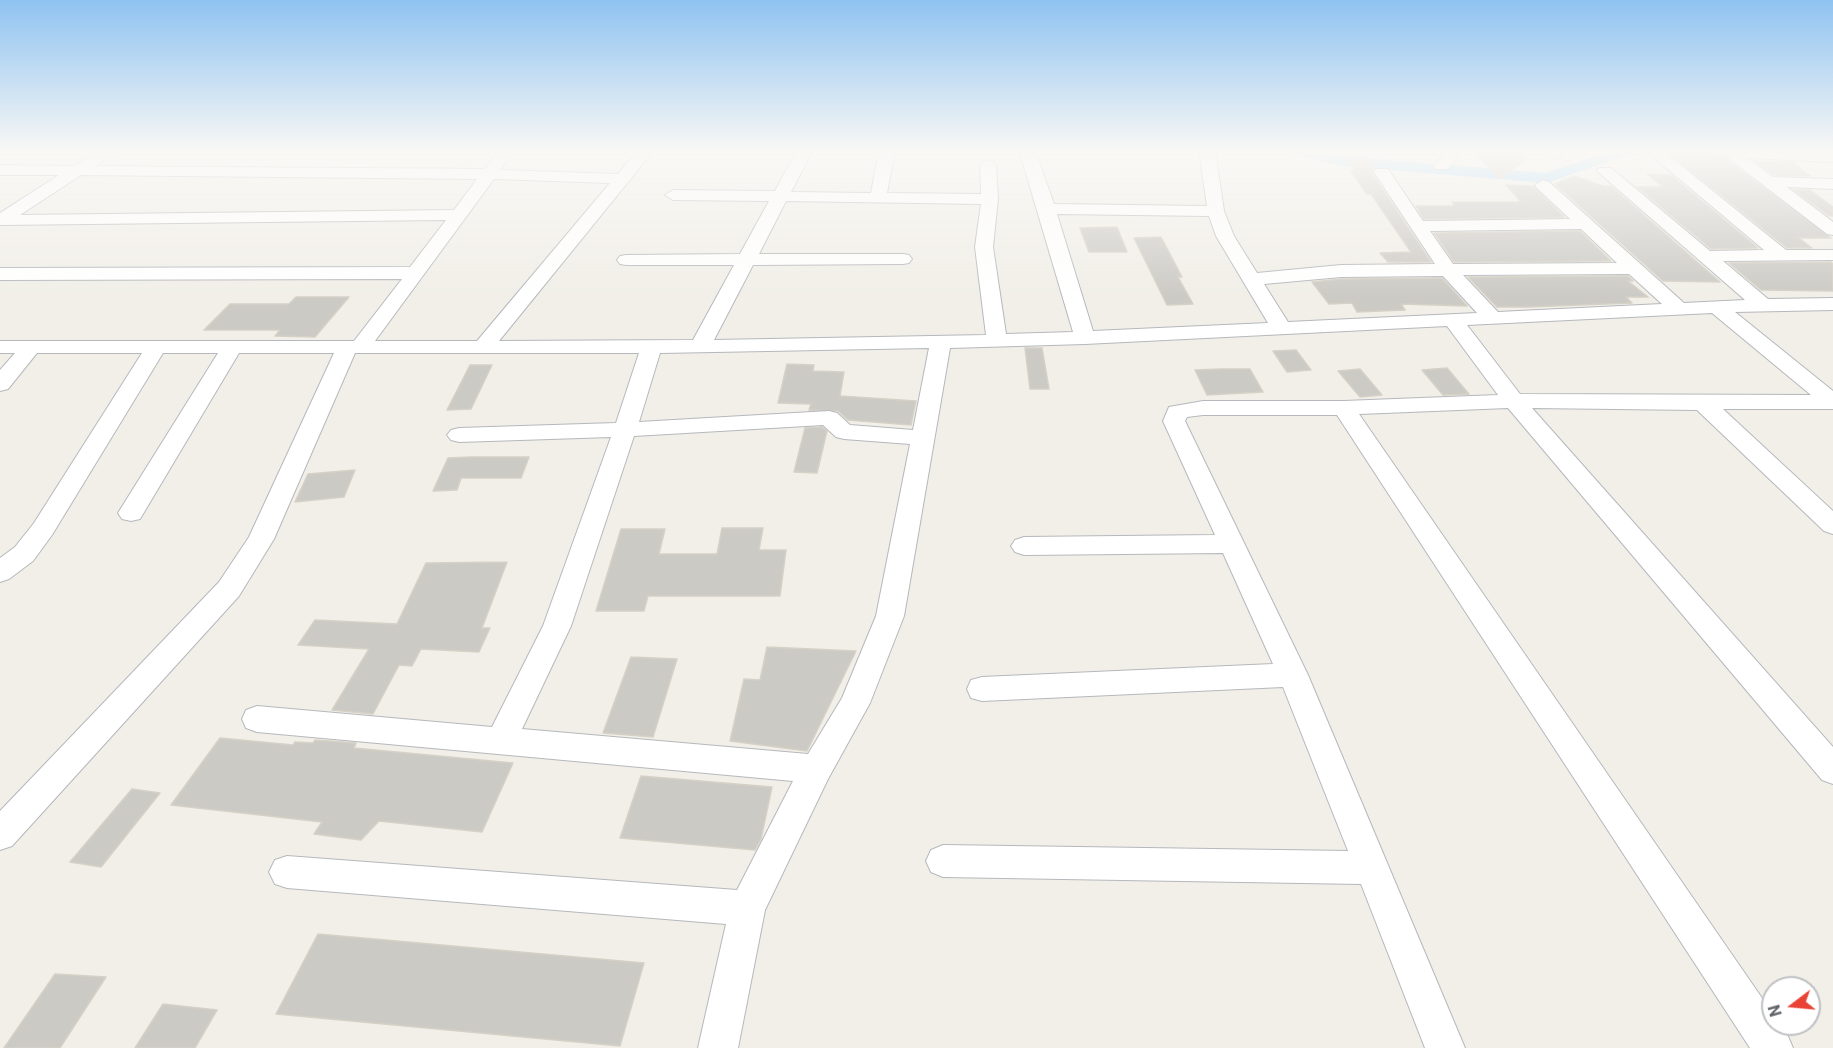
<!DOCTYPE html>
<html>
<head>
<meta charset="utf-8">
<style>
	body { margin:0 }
	#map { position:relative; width:1833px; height:1048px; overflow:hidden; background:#f1efe8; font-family:Roboto,sans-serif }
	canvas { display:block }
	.north { position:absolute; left:1761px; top:976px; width:60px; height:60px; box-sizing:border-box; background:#fff; border:2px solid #bfc1c3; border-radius:50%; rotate:254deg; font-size:16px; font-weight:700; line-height:24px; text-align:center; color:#5f6368 }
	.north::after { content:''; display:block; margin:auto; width:21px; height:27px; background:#ea4335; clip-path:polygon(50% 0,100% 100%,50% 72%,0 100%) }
</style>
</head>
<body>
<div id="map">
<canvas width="1833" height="1048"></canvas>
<div class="north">N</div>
</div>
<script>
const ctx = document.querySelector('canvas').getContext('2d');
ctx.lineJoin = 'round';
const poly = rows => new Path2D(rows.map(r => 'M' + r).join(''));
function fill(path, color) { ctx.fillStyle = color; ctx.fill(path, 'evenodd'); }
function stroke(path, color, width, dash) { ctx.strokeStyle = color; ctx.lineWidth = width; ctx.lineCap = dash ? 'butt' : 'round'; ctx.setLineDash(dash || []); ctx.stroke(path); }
fill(poly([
	[1286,150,1313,150,1341,156,1546,173,1613,150,1635,150,1632,153,1547,183,1341,166,1289,153,1286,150]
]), '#aadaff');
const building = poly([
	[1473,150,1530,150,1522,158,1527,159,1500,179,1473,150],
	[1665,150,1709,150,1714,154,1730,154,1727,158,1731,163,1831,238,1799,238,1812,248,1787,248,1665,150],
	[1364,153,1374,168,1372,173,1431,262,1388,262,1380,253,1411,252,1371,194,1367,194,1351,171,1355,171,1350,163,1364,153],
	[1754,161,1793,162,1810,176,1774,175,1754,161],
	[1647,174,1671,175,1758,248,1711,249,1637,187,1663,187,1647,174],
	[1574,176,1603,186,1611,186,1720,282,1663,281,1555,184,1574,176],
	[1506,185,1533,186,1564,217,1424,219,1416,206,1454,206,1452,202,1521,202,1506,185],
	[1794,190,1810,190,1833,207,1833,216,1829,216,1794,190],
	[1117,227,1127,252,1089,252,1080,228,1117,227],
	[1580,231,1611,261,1454,262,1434,233,1580,231],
	[1161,237,1182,277,1178,277,1193,304,1167,305,1134,238,1161,237],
	[1831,262,1833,264,1833,291,1761,290,1729,263,1831,262],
	[1628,276,1633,281,1628,281,1648,297,1626,297,1632,303,1528,307,1497,307,1468,277,1628,276],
	[1442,278,1467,306,1401,304,1405,310,1357,312,1352,303,1329,304,1312,282,1341,279,1442,278],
	[296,297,349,297,315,337,275,336,280,330,204,330,230,304,289,304,296,297],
	[1025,348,1042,348,1049,389,1030,389,1025,348],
	[1296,350,1311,370,1287,372,1273,351,1296,350],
	[787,364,814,365,813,371,844,372,840,396,916,401,911,425,848,420,838,411,809,410,811,404,778,403,787,364],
	[470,365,492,365,471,409,447,410,470,365],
	[1447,368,1469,394,1443,395,1422,370,1447,368],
	[1221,369,1250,369,1263,392,1207,395,1195,370,1221,369],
	[1360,369,1382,395,1360,397,1338,371,1360,369],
	[822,427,827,431,817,473,794,472,805,428,822,427],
	[470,457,529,457,521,478,461,478,457,490,433,491,448,458,470,457],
	[355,470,344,497,295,502,308,474,355,470],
	[722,528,763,528,759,550,786,550,780,596,648,596,644,611,596,611,621,529,665,529,659,554,717,554,722,528],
	[507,562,482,628,490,628,479,652,421,649,412,666,399,665,373,714,332,710,369,649,298,645,315,620,397,624,426,563,507,562],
	[767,647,856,651,807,751,730,741,744,679,760,680,767,647],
	[631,657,677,659,653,737,603,733,631,657],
	[220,738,293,745,295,742,313,743,315,740,356,743,354,748,513,763,482,832,379,821,361,840,314,834,322,822,171,805,220,738],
	[641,776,772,787,761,839,755,850,620,838,641,776],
	[132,789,160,793,101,867,70,862,132,789],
	[318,934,644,963,620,1046,276,1014,318,934],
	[55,974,106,977,60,1048,4,1048,55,974],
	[163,1004,217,1010,195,1048,135,1048,163,1004]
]);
fill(building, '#cccac5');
stroke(building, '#d6d1c6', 1.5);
const minor = poly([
	[100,150,118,150,96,166,485,169,499,150,515,150,500,170,618,174,638,150,654,150,499,341,693,340,734,265,626,265,620,264,617,260,620,256,626,255,740,254,769,201,673,200,665,195,673,190,775,191,797,150,813,150,791,192,871,193,879,150,895,150,887,193,981,194,980,165,988,160,994,162,996,165,998,199,993,247,1006,334,1073,332,1019,150,1035,150,1054,204,1207,206,1199,150,1215,150,1224,211,1234,236,1257,273,1341,265,1435,264,1374,172,1376,169,1388,169,1423,221,1570,219,1537,188,1535,185,1543,180,1549,182,1684,303,1745,300,1597,171,1599,168,1611,168,1710,251,1764,250,1645,150,1662,150,1786,250,1833,250,1833,260,1723,261,1768,299,1833,298,1833,310,1735,312,1833,391,1833,409,1723,409,1833,511,1833,534,1824,531,1697,410,1532,408,1833,747,1833,784,1822,780,1508,408,1359,414,1773,1014,1773,1024,1780,1024,1787,1034,1793,1048,1750,1048,1337,415,1203,415,1187,417,1185,421,1308,675,1465,1048,1425,1048,1361,884,943,877,931,872,926,861,931,850,943,845,1348,851,1283,687,982,701,971,698,967,689,971,680,982,677,1273,664,1223,553,1024,555,1015,552,1011,546,1015,540,1024,537,1215,535,1163,421,1169,407,1203,401,1344,401,1498,395,1447,326,1085,344,950,348,904,616,870,703,828,779,765,910,738,1048,698,1048,726,924,287,888,275,884,269,872,275,860,287,856,737,890,793,781,257,732,246,728,242,719,246,710,257,706,492,727,543,626,611,437,459,442,451,440,447,435,451,430,459,428,616,423,639,353,355,353,274,539,239,596,12,846,0,850,0,811,219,582,249,537,334,353,239,353,140,519,131,521,122,519,118,513,218,353,163,353,52,535,33,561,9,579,0,582,0,558,15,547,34,523,142,353,37,353,8,389,0,391,0,370,15,353,0,353,0,341,354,341,402,279,0,280,0,268,410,267,446,220,0,225,0,213,59,175,0,175,0,165,74,166,100,150],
	[81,175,477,179,454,210,20,215,81,175],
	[494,179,610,183,477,341,375,341,494,179],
	[786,201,981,204,975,247,986,335,714,340,753,265,903,264,909,263,912,259,909,255,903,254,759,254,786,201],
	[1057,214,1209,216,1216,236,1268,323,1093,331,1057,214],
	[1581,229,1617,263,1453,264,1430,231,1581,229],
	[1629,274,1662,304,1498,312,1463,275,1629,274],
	[1443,276,1477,313,1288,322,1264,284,1341,277,1443,276],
	[1712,313,1811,395,1520,394,1467,325,1712,313],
	[929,348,913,430,850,425,837,413,829,411,639,422,660,353,929,348],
	[823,425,836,437,844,439,910,444,876,616,842,698,808,754,522,729,571,626,634,436,823,425],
	[1447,150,1463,150,1448,169,1436,169,1434,166,1447,150],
	[1540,150,1564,150,1573,153,1576,156,1568,161,1543,153,1540,150],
	[1739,150,1833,152,1833,162,1747,158,1773,177,1833,179,1833,189,1787,187,1833,222,1833,235,1827,234,1732,161,1729,158,1739,150]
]);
stroke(minor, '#b5b8bc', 2);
fill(minor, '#fff');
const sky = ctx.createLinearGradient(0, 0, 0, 297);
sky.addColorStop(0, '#8fc3f1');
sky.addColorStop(0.51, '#f9f8f5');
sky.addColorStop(1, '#f9f8f500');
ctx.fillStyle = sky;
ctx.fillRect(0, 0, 1833, 297);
</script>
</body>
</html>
